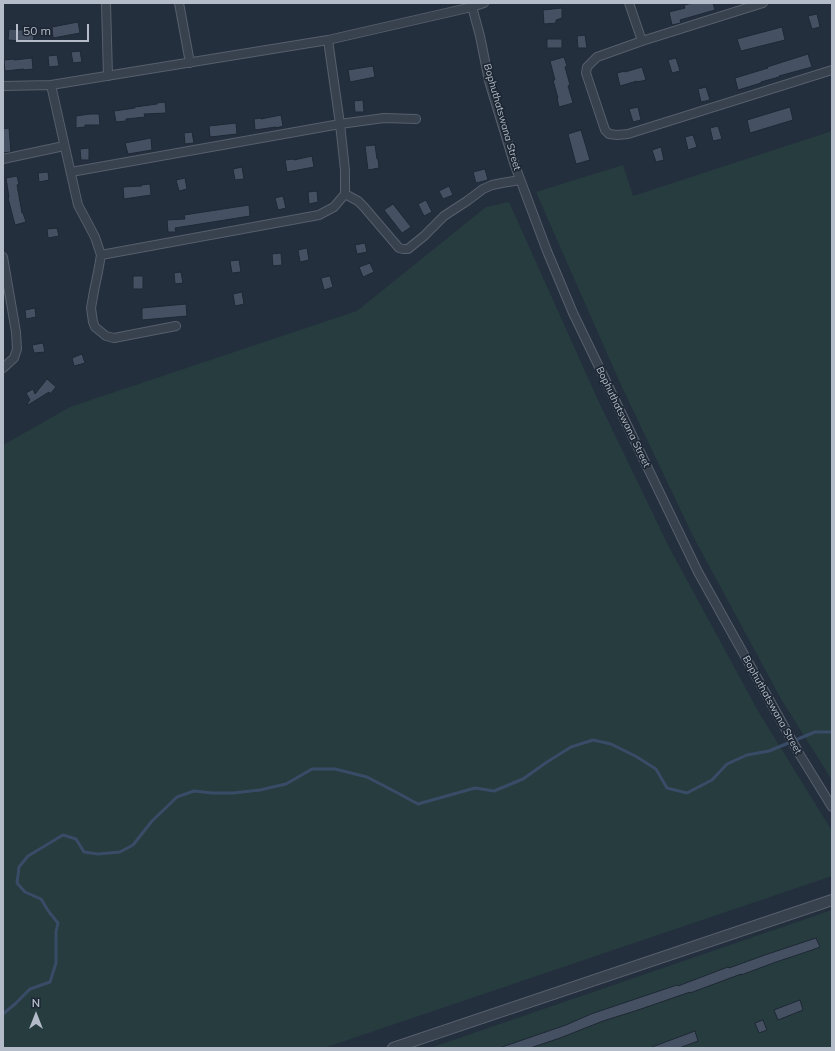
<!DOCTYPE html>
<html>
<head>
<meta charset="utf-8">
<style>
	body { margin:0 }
	#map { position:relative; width:835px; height:1051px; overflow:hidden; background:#242f3e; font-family:Mulish,sans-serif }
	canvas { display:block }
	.frame { position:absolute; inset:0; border:4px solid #b4bcc9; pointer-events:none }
	.north { position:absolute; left:16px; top:995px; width:40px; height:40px; -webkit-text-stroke:3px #1d2633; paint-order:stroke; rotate:0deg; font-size:11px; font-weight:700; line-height:16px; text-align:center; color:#b4bcc9 }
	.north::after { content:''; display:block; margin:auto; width:14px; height:18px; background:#b4bcc9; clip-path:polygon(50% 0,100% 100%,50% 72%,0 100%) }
	.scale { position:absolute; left:16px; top:24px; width:73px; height:18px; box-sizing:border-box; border:2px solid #b4bcc9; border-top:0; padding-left:5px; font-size:12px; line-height:14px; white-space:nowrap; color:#b4bcc9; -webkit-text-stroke:3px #1d2633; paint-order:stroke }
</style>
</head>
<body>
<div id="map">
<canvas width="835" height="1051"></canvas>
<div class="frame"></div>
<div class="north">N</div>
<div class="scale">50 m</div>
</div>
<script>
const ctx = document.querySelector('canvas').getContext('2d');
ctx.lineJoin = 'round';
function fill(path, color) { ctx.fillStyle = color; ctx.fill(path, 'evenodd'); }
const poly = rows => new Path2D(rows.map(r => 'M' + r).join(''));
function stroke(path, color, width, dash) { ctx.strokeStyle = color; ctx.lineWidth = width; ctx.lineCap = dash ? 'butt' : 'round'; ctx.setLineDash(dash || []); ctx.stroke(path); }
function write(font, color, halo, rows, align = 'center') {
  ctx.font = font + ' Mulish,sans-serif'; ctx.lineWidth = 3.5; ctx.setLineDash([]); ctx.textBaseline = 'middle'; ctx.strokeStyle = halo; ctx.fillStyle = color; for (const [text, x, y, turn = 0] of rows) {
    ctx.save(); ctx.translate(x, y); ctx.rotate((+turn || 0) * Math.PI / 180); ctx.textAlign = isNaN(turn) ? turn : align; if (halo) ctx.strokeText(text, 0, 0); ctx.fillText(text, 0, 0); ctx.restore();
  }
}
fill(poly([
	[832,131,832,780,781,699,693,536,621,385,536,192,623,165,633,196],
	[509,202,597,398,669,547,758,711,832,831,832,876,324,1048,3,1048,3,445,70,407,357,311,486,207],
	[832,910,832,1048,430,1048]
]), '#263c3f');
stroke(poly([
	[3,1014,15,1004,30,989,50,982,56,963,56,932,58,923,49,912,41,899,25,892,17,883,19,867,28,856,63,835,76,839,84,852,98,854,120,852,133,845,152,821,177,797,194,791,212,793,233,793,260,790,286,784,312,769,335,769,367,777,392,790,418,804,475,788,494,791,523,779,547,762,571,747,593,740,611,744,637,757,656,769,667,788,687,793,712,780,727,764,747,755,769,751,815,732,832,732]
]), '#394c67', 3);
const building = poly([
	[693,3,713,3,715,10,680,20,681,23,672,25,669,12,685,8,684,5,693,3],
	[562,8,562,18,556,20,556,23,544,24,543,10,562,8],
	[817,14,820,27,812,29,808,16,817,14],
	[78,22,80,33,53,38,52,27,78,22],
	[782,27,785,40,741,51,737,39,782,27],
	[9,29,35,31,33,42,8,40,9,29],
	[585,35,587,48,578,48,577,36,585,35],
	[547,39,562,39,562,48,547,48,547,39],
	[80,51,82,62,73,63,71,52,80,51],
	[808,54,812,67,779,76,779,77,761,82,761,83,738,90,735,78,768,68,767,67,808,54],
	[57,55,59,66,49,67,48,56,57,55],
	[564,57,567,66,565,67,570,85,568,86,573,103,559,107,557,98,558,98,553,80,555,80,550,61,564,57],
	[32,58,33,69,24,70,24,69,5,71,4,60,14,59,14,60,32,58],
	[676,58,680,71,672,73,668,60,676,58],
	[373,66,375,77,350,82,348,70,373,66],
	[642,67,646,80,637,82,637,81,620,86,617,73,625,71,625,72,642,67],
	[706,87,710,100,701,102,698,89,706,87],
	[363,100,364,112,355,112,354,101,363,100],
	[165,102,166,113,144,114,145,117,126,119,126,121,116,122,114,111,135,108,135,107,157,104,157,103,165,102],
	[638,107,641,120,633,122,629,109,638,107],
	[790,107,793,120,750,133,747,120,790,107],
	[90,114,99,114,100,125,85,125,85,127,76,128,76,116,90,114],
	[281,115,283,126,276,128,276,127,255,130,254,119,261,118,261,119,281,115],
	[236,123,237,134,210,137,209,126,236,123],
	[718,126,722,139,713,141,710,128,718,126],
	[9,128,11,152,3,153,3,129,9,128],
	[581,130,590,160,576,164,568,134,581,130],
	[192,132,194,143,185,144,184,133,192,132],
	[693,135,697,147,688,150,685,137,693,135],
	[151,138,152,150,128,154,125,143,151,138],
	[375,145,377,159,378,159,379,168,368,170,365,146,375,145],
	[661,147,664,160,656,162,652,150,661,147],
	[89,148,89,160,81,160,80,149,89,148],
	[312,156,314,167,287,172,285,160,294,159,294,160,312,156],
	[242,167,244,179,235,180,233,169,242,167],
	[485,169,488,180,476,183,473,172,485,169],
	[48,172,49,180,39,182,38,173,48,172],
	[17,176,19,184,17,185,22,213,23,213,26,222,15,225,8,198,9,197,6,178,17,176],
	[185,178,187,189,179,191,176,180,185,178],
	[150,184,151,195,124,199,123,187,142,186,141,185,150,184],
	[449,186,453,195,443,199,439,191,449,186],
	[317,191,318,202,309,204,308,192,317,191],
	[283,196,286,208,278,210,275,198,283,196],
	[426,200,432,212,424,216,418,204,426,200],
	[393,204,411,227,402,233,384,210,393,204],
	[249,205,250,216,175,228,176,232,168,232,167,220,185,219,184,215,249,205],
	[57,228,59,236,48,238,47,229,57,228],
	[365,243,367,252,357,254,355,245,365,243],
	[307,248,309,260,300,262,298,250,307,248],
	[281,253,282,265,273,266,272,254,281,253],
	[239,260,241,272,232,273,230,261,239,260],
	[370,263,374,272,363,277,359,267,370,263],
	[181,272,183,283,175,284,174,273,181,272],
	[133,276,143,276,143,289,133,289,133,276],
	[330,276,333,287,324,290,321,278,330,276],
	[242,292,244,304,235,306,233,294,242,292],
	[186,304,187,316,142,320,142,308,186,304],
	[35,308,36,317,26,319,25,310,35,308],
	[43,343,45,352,34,353,32,345,43,343],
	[82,354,85,363,74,366,72,358,82,354],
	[47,379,56,387,50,394,49,392,28,405,27,404,30,400,26,393,33,389,35,394,47,379],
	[816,938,820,947,812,950,776,962,741,975,741,974,690,993,690,992,638,1010,603,1021,560,1038,530,1048,502,1048,502,1047,566,1025,591,1014,677,985,678,986,728,967,729,968,765,955,816,938],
	[800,1000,803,1010,778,1020,774,1010,800,1000],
	[763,1020,767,1030,759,1033,755,1023,763,1020],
	[695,1031,698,1041,679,1048,652,1048,652,1047,695,1031]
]);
fill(building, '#455162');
stroke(building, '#1f2835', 1);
const minor = poly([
	[106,3,108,76],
	[179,3,190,63],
	[471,3,480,36,489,81,514,163,547,251,573,313,698,572,800,755,832,807],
	[629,3,642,41],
	[763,3,642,41,597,57,587,67,586,73,605,130,609,134,617,135,628,134,832,70],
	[51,85,78,205,95,237,101,255,98,272,94,291,91,308,93,322,95,327,106,336,114,338,176,326],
	[3,86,51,85,328,40,472,7,484,3],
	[3,159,64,146],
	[71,172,340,124,384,118,416,119],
	[345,194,358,201,364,207,399,248,403,249,408,249,424,236,444,216,467,201,483,189,492,185,502,183,520,180],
	[101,255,319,215,334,207,345,194,345,170,340,124,328,40],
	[3,257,16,332,17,349,14,358,3,368]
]);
const tertiary = poly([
	[393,1048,832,900]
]);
stroke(minor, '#565f6c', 10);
stroke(tertiary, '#565f6c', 12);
stroke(minor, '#38414e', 8);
stroke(tertiary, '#38414e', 10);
write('10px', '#b4bcc9', '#1d2633', [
	["Bophuthatswana Street",502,117,74],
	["Bophuthatswana Street",623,417,64],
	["Bophuthatswana Street",772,705,61]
]);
</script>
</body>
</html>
